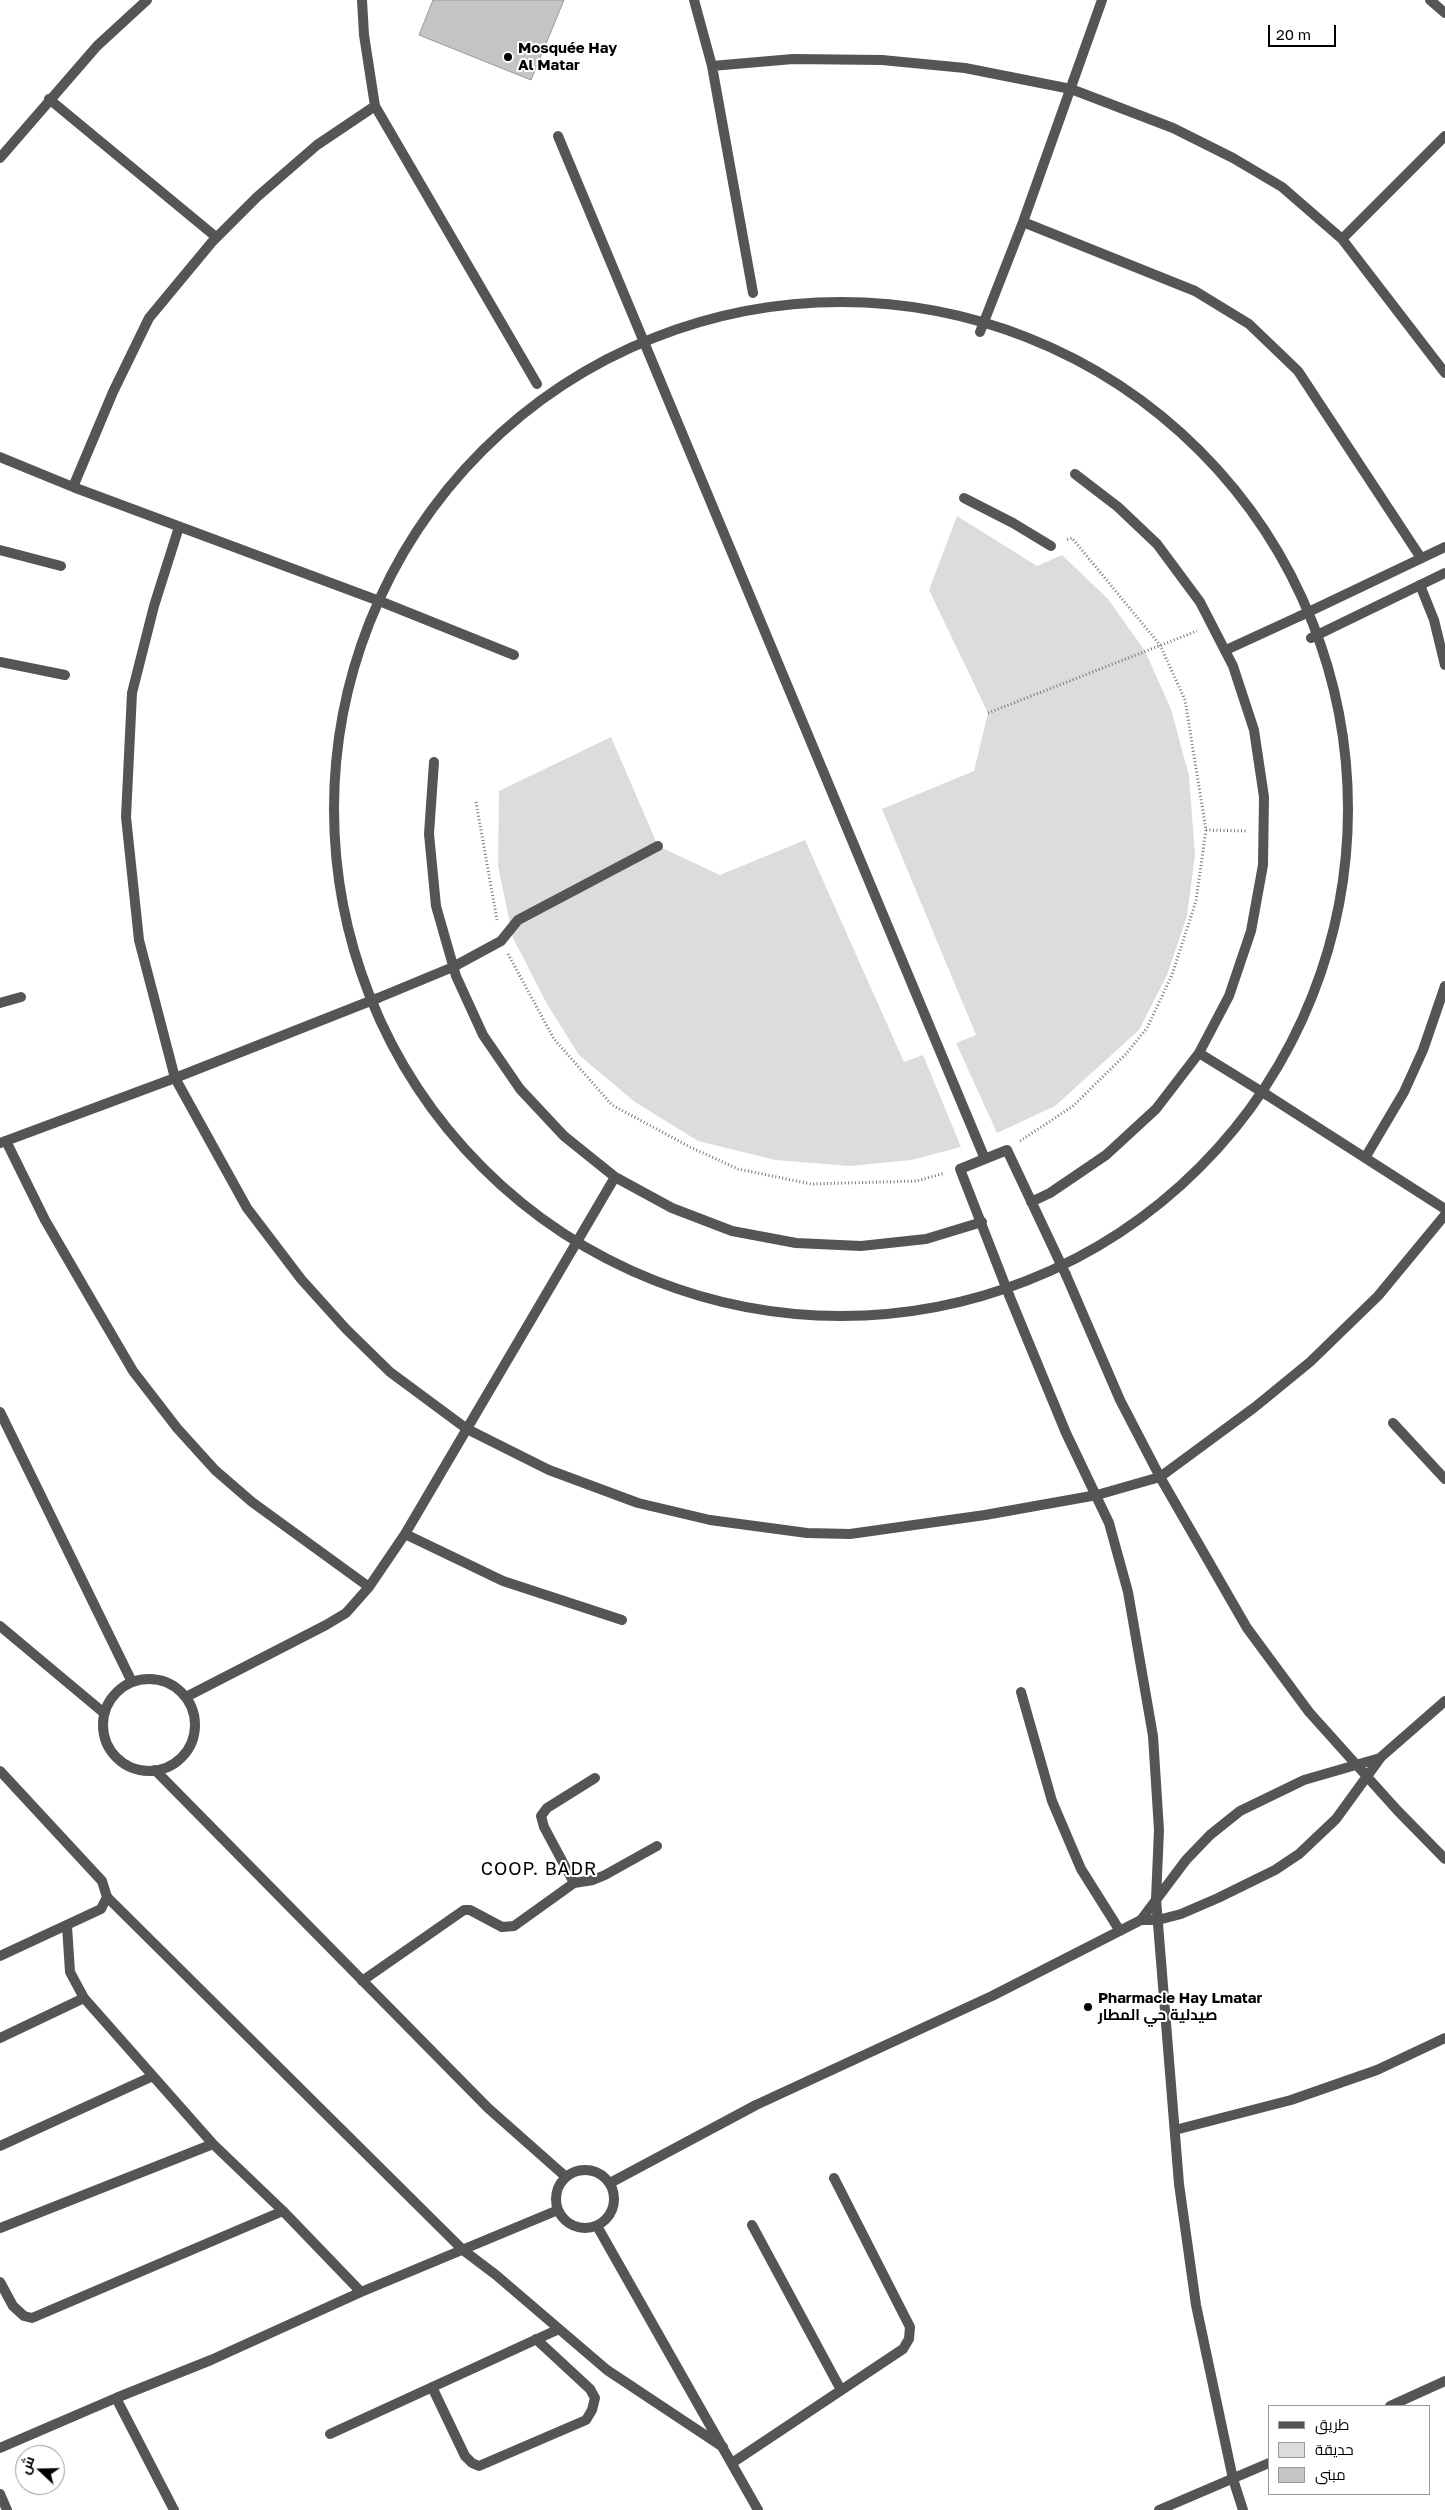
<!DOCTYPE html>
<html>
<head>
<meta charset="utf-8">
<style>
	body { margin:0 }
	#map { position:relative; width:1445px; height:2510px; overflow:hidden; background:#fff; font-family:"Golos Text",Cairo,sans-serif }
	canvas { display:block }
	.legend { position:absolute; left:1268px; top:2405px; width:162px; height:90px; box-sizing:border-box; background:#fff; border:1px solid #999; margin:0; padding:6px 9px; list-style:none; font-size:15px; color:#000 }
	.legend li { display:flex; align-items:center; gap:10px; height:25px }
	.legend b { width:25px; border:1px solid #999 }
	.north { position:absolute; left:15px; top:2445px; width:50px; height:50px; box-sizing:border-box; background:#fff; border:1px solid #999; border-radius:50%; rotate:291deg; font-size:14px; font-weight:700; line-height:20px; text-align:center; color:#000 }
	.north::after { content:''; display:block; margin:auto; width:18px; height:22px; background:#000; clip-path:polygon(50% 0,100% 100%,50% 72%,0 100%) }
	.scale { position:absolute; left:1268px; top:25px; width:68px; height:22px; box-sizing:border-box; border:2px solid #000; border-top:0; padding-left:6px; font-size:15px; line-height:18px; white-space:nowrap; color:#000; -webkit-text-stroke:4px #fff; paint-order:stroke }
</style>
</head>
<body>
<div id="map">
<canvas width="1445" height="2510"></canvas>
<ul class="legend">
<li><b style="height:6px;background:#555"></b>طريق</li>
<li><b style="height:14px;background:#dcdcdc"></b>حديقة</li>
<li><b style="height:14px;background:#c4c4c4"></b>مبنى</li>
</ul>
<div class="north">ش</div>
<div class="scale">20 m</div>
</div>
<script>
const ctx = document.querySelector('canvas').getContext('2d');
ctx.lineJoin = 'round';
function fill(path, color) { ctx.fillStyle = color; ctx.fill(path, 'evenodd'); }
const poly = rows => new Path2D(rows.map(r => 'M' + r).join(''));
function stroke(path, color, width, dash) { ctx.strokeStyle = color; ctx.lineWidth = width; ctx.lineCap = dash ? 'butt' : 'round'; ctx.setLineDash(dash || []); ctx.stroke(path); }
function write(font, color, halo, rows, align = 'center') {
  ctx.font = font + ' "Golos Text",Cairo,sans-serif'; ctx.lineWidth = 4; ctx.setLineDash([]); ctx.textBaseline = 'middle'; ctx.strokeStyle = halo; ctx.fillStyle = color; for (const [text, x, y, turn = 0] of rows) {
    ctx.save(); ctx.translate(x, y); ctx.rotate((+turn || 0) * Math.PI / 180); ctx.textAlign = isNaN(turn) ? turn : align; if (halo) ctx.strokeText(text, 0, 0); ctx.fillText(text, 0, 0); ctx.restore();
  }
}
fill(poly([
	[957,516,1037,566,1062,555,1108,599,1145,651,1171,709,1189,776,1195,855,1187,916,1167,975,1139,1030,1055,1106,997,1133,956,1043,976,1035,882,809,974,771,988,713,929,590],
	[611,737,658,846,720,875,805,840,904,1062,923,1055,961,1147,911,1160,850,1166,775,1160,698,1141,635,1102,579,1055,547,1004,513,938,498,866,499,791]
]), '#dcdcdc');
const building = poly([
	[433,0,564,0,531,80,419,35,433,0]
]);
fill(building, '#c4c4c4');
stroke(building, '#999', 1);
stroke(poly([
	[988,713,1197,631],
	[476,802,497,920],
	[1206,830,1248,831],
	[508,954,554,1039,612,1105,690,1147,738,1169,811,1184,917,1181,945,1173],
	[1020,1141,1073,1106,1126,1054,1147,1028,1172,975,1196,901,1206,830,1185,700,1160,645,1072,538,1066,540]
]), '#777', 3, [1, 2.5]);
stroke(poly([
	[0,662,65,675],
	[107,1897,463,2250]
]), '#555', 10);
stroke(poly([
	[558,136,985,1159],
	[964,498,1013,523,1051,546],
	[382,602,514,655],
	[1226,650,1300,616],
	[434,762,429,834,436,906,456,976,483,1035,520,1089,564,1136,615,1177,672,1208,732,1231,796,1243,861,1246,926,1239,982,1222],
	[378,998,453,967,501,941,518,920,658,846],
	[1199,1053,1267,1095],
	[1031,1202,1050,1193,1106,1155,1156,1109,1199,1053,1229,996,1251,931,1263,865,1264,797,1254,730,1233,666,1200,602,1157,544,1118,507,1075,474],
	[578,1240,615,1177],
	[1009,1295,960,1169,1007,1150,1066,1275]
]), '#555', 10);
stroke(poly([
	[362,0,364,35,375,106,537,384],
	[694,0,712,66,753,293],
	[1430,0,1445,13],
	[712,66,793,59,882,60,965,68,1071,89,1173,128,1233,158,1282,187,1342,239,1445,373],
	[49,99,216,237],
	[0,158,97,46,147,0],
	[1023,222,1195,291,1249,324,1298,371,1421,558],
	[1342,239,1445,136],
	[980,332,1023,222,1102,0],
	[0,457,73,487,382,602],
	[73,487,113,392,149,318,212,242,257,197,317,145,375,106],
	[179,527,154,606,132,693,126,817,139,940,175,1078,247,1208,301,1279,346,1329,390,1372,467,1429,549,1470,638,1503,710,1520,807,1533,850,1534,985,1515,1097,1495,1160,1477,1255,1407,1310,1362,1378,1296,1445,1215],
	[0,550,61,566],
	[1420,585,1434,620,1445,665],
	[0,1003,21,997],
	[1267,1095,1445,1209],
	[6,1141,45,1220,92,1301,133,1371,177,1428,215,1470,252,1502,369,1587],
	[1365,1158,1404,1092,1423,1050,1445,986],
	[1066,1275,1120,1400,1160,1477,1247,1628,1309,1712,1397,1810,1445,1859],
	[1009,1295,1066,1433,1109,1523,1128,1592,1153,1736,1159,1830,1156,1899,1179,2184,1196,2305,1233,2479,1243,2510],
	[0,1412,132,1682],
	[1393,1423,1445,1479],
	[405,1534,503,1581,622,1620],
	[0,1626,104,1713],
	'103 1725a46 46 0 1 1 92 0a46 46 0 1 1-92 0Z',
	[1021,1692,1052,1801,1081,1869,1120,1931],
	[186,1697,326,1625,346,1613,369,1587,405,1534,578,1240],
	[155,1770,488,2108,566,2177],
	[0,1771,102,1881,107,1897,101,1909,0,1956],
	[595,1778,547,1808,541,1816,544,1827,574,1883,593,1880,605,1875,657,1846],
	[1141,1920,1186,1860,1210,1835,1240,1811,1304,1780,1380,1758],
	[67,1926,70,1972,84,1998,213,2144,283,2211,361,2292],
	[362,1981,464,1910,470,1910,502,1927,514,1926,574,1883],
	[0,2038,84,1998],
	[1175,2130,1291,2100,1377,2070,1445,2038],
	[0,2146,153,2076],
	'556 2199a29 29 0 1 1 58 0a29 29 0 1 1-58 0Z',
	[610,2183,756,2105,992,1996,1141,1920,1158,1920,1181,1914,1218,1898,1275,1870,1299,1854,1336,1819,1381,1757,1445,1701],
	[752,2225,841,2390],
	[597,2226,758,2510],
	[0,2228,213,2144],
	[463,2250,496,2275,607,2370,723,2447],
	[0,2282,13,2306,24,2316,32,2318,283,2211],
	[432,2387,465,2456,472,2463,479,2466,586,2420,592,2410,595,2398,590,2389,536,2339],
	[116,2398,174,2510],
	[1390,2406,1445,2381],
	[330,2434,559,2329],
	[0,2448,116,2398,211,2360,361,2292,558,2210],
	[732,2463,903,2349,909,2339,910,2327,834,2178],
	[0,2494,7,2510],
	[1159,2510,1269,2463]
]), '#555', 10);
stroke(poly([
	'334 809a507 507 0 1 1 1014 0a507 507 0 1 1-1014 0Z',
	[1300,616,1445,547],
	[1311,638,1445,573],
	[0,1143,175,1078,378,998]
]), '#555', 10);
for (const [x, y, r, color] of [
	[508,57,5,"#000"],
	[1088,2007,5,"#000"]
]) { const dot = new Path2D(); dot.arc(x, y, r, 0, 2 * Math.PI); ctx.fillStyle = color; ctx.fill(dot); stroke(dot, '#fff', 2); }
write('bold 15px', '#000', '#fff', [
	["Mosquée Hay",518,48],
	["Al Matar",518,65],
	["Pharmacie Hay Lmatar",1098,1998],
	["صيدلية حي المطار",1098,2015]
], 'left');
ctx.letterSpacing = '1px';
write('18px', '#000', '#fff', [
	["COOP. BADR",539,1869]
]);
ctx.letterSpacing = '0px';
</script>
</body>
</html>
